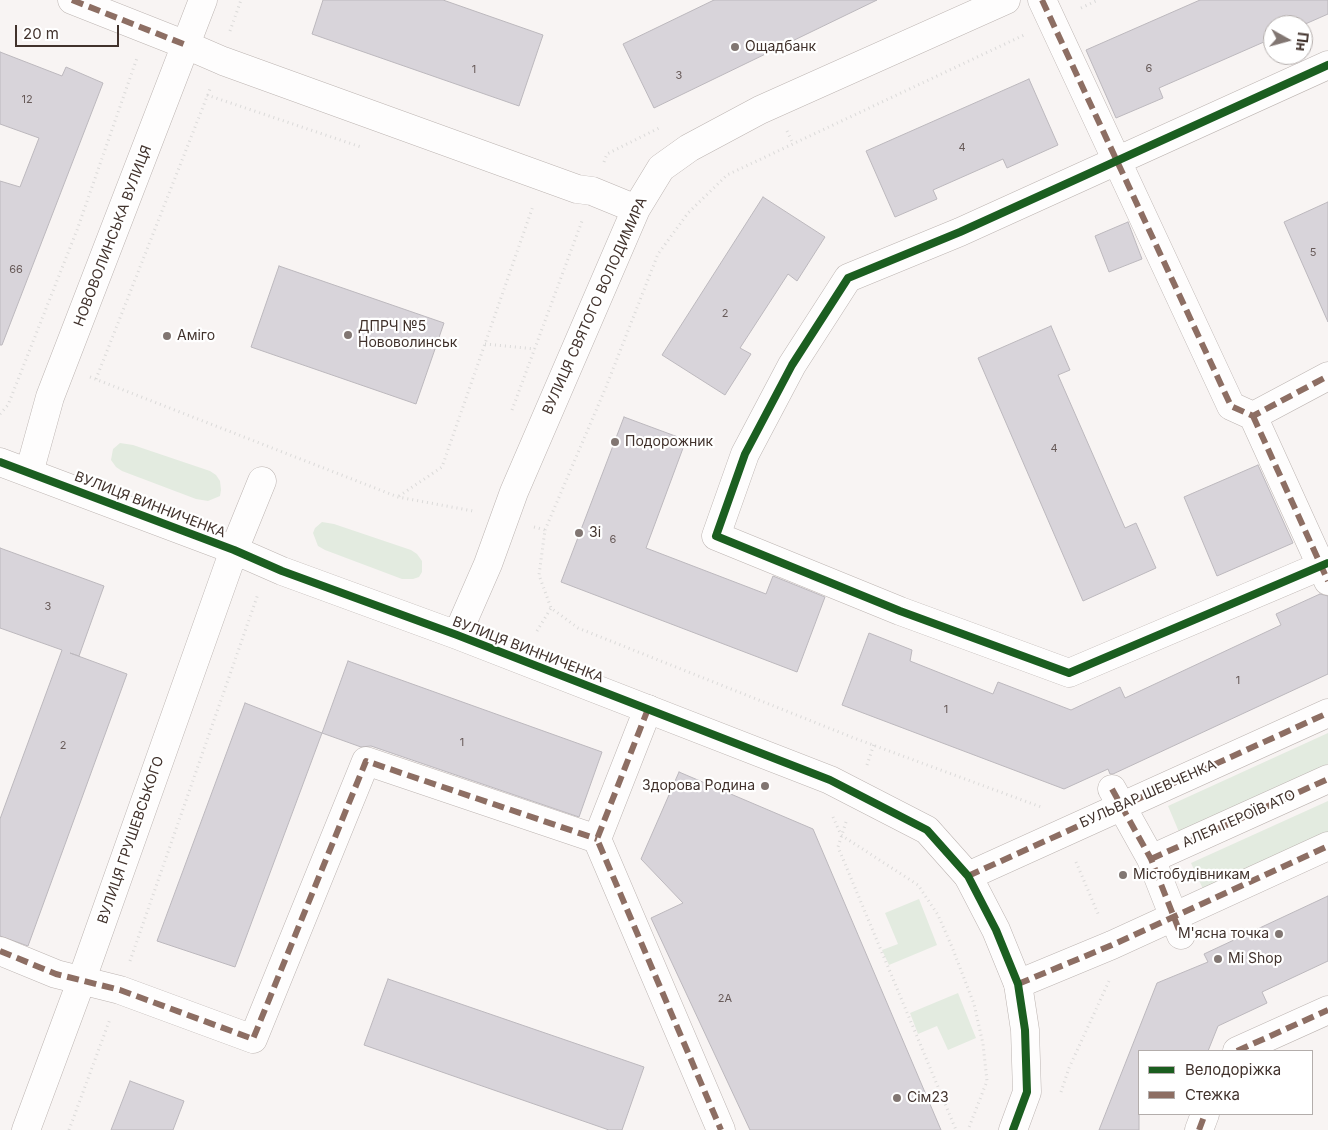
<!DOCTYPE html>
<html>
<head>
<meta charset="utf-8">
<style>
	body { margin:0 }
	#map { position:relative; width:1328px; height:1130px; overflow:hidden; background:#f8f4f3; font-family:Inter,sans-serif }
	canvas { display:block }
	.legend { position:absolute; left:1138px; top:1050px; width:175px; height:65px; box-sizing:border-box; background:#fff; border:1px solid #b3adab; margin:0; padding:6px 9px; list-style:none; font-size:15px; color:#41322c }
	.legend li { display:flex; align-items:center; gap:10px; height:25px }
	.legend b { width:25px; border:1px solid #b3adab }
	.north { position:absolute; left:1263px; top:15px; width:50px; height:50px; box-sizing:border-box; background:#fff; border:1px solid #b3adab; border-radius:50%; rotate:97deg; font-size:14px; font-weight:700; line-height:20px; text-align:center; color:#41322c }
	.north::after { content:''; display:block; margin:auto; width:18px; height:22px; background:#817672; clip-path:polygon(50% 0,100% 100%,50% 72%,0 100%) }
	.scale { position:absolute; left:15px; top:25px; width:104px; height:22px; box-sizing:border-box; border:2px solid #41322c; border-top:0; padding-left:6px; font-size:15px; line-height:18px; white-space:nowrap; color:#41322c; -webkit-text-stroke:4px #fff; paint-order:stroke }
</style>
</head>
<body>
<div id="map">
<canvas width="1328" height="1130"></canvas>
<ul class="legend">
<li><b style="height:6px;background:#1b5e20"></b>Велодоріжка</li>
<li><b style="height:6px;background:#8d6e63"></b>Стежка</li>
</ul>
<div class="north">Пн</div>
<div class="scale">20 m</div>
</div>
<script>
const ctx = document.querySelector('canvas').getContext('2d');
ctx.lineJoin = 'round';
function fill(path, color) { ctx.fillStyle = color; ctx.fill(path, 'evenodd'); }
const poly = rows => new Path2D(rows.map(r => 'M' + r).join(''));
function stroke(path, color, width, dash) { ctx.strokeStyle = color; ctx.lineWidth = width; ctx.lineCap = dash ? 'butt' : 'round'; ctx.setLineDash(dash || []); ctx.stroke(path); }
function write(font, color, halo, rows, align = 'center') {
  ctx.font = font + ' Inter,sans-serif'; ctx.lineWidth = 4.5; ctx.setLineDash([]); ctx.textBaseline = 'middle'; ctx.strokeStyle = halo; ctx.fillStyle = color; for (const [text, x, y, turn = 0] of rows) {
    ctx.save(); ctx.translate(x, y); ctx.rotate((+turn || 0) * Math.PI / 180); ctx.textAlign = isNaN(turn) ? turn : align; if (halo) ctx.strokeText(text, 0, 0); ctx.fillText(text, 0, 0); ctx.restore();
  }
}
fill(poly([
	[120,443,133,445,210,471,216,475,220,481,221,490,220,496,208,501,196,499,122,471,116,467,111,460,113,449],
	[322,522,334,524,411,550,417,554,422,561,422,572,419,577,413,579,402,579,325,550,318,546,313,533,315,528],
	[1328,733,1328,764,1179,832,1168,806],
	[1328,801,1328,832,1203,889,1191,863],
	[919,899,937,945,889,965,882,950,898,944,885,913],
	[958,993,976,1038,948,1050,937,1026,918,1034,910,1013]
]), '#e3ebe0');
const building = poly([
	[323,0,443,0,543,35,519,106,312,34,323,0],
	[714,0,877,0,654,108,623,44,714,0],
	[1200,0,1328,0,1328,14,1303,25,1273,25,1273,38,1159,88,1163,98,1116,118,1086,50,1200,0],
	[0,52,62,76,66,67,103,83,2,345,0,345,0,181,20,187,39,138,0,124,0,52],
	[1029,79,1058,145,1007,168,1003,159,933,190,937,199,895,217,866,151,1029,79],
	[763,197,825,237,797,281,788,274,740,348,751,354,725,395,662,355,763,197],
	[1328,202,1328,322,1284,222,1328,202],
	[1128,222,1142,259,1109,272,1095,236,1128,222],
	[279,266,444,323,416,404,251,347,279,266],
	[1051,326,1070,370,1058,375,1125,528,1136,523,1156,568,1083,601,978,358,1051,326],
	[624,417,686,440,646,548,766,594,773,576,825,597,797,672,561,582,624,417],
	[1258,465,1293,543,1217,576,1184,497,1258,465],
	[0,548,104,586,79,656,70,653,127,674,28,946,0,936,0,819,62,650,0,628,0,548],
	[1320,594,1328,596,1328,674,1113,774,1110,774,1108,769,1064,789,842,705,869,633,912,650,910,661,993,694,998,682,1071,710,1120,687,1125,698,1281,625,1276,614,1320,594],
	[348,661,602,752,579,817,371,746,361,747,322,733,348,661],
	[245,703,322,733,235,967,157,941,245,703],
	[679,772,813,829,941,1130,750,1130,651,918,683,903,641,859,679,772],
	[1328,896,1328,961,1262,992,1267,1003,1218,1026,1208,1051,1139,1051,1139,1130,1099,1130,1157,983,1208,962,1204,954,1328,896],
	[388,979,644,1067,622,1130,609,1130,364,1045,388,979],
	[130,1081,184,1101,173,1130,111,1130,130,1081]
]);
fill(building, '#d8d4da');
stroke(building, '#bcb8bd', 1);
const pedestrian = poly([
	[1112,789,1151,859,1181,935],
	[1151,859,1328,779],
	[968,876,1328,713],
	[1018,984,1112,945,1328,846]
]);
const minor = poly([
	[72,0,186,45],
	[1042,0,1231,406,1253,416,1328,376],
	[1328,65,960,232,848,278,792,365,745,454,716,536,900,611,1069,673,1328,563],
	[1253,416,1328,581],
	[234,550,262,481],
	[648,709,597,839,721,1130],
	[0,951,56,974,120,990,253,1039,366,761,597,839],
	[1237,1051,1328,1010],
	[1199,1130,1205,1114]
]);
const tertiary = poly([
	[186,45,223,61,577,189,592,191,636,209],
	[0,462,234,550,282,571,457,635,830,780,927,830,968,876,996,930,1018,984,1025,1030,1027,1092,1013,1130],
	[29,473,50,397,203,0],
	[457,635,488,564,514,492,636,209,661,168,689,148,760,110,1006,0],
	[26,1130,82,979,234,550]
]);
stroke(pedestrian, '#bcb4b1', 29);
stroke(minor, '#bcb4b1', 29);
stroke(tertiary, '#bcb4b1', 29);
stroke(poly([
	[1081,8,1098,0],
	[230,31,241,0],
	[207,95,361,147],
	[787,131,793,144],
	[604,162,607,154,661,127],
	[485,344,535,349],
	[90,377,398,497,473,511],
	[96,379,210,89],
	[512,410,582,221],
	[0,414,8,405,77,230,137,58],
	[399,496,442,467,533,206],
	[534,527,545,530,539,575,551,608,578,628,854,738,1041,807],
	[545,530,606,387,658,254,688,213,727,175,1024,35],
	[537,631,551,608],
	[867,765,874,744],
	[833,817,841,835,918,885,938,915,952,947,974,1004,983,1044,987,1081,968,1130],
	[846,822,838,847,956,1130],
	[1076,862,1099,916],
	[130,961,258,594],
	[1061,1092,1069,1068,1109,981],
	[69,1130,110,1019]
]), '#dbdad9', 3, [1, 4]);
stroke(pedestrian, '#fefdfd', 28);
stroke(minor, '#fefdfd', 28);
stroke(tertiary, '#fefdfd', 28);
stroke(poly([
	[72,0,186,45],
	[1042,0,1231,406,1253,416,1328,376],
	[1253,416,1328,581],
	[648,709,597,839,721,1130],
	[1112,789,1151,859,1181,935],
	[1151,859,1328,779],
	[968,876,1328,713],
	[0,951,56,974,120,990,253,1039,366,761,597,839],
	[1018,984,1112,945,1328,846],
	[1237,1051,1328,1010],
	[1199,1130,1205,1114]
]), '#8d6e63', 6, [12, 6]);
stroke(poly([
	[1328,65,960,232,848,278,792,365,745,454,716,536,900,611,1069,673,1328,563],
	[0,462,234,550,282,571,457,635,830,780,927,830,968,876,996,930,1018,984,1025,1030,1027,1092,1013,1130]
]), '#1b5e20', 8);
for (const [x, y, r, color] of [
	[735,47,5,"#817672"],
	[348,335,5,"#817672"],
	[167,336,5,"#817672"],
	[615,442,5,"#817672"],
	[579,533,5,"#817672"],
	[765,786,5,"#817672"],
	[1123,875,5,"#817672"],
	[1279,934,5,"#817672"],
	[1218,959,5,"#817672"],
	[897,1098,5,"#817672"]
]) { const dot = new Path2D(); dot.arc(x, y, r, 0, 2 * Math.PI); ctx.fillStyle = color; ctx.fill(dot); stroke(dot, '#fff', 2); }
write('11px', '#675a58', null, [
	["6",1149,69],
	["1",474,70],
	["3",679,76],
	["12",27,100],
	["4",962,148],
	["5",1313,253],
	["66",16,270],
	["2",725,314],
	["4",1054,449],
	["6",613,540],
	["3",48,607],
	["1",1238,681],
	["1",946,710],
	["1",462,743],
	["2",63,746],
	["2А",725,999]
]);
write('14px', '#41322c', '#fff', [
	["Ощадбанк",745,47],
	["ДПРЧ №5",358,327],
	["Нововолинськ",358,343],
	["Аміго",177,336],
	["Подорожник",625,442],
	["3і",589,533],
	["Здорова Родина",755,786,"right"],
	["Містобудівникам",1133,875],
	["М'ясна точка",1269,934,"right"],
	["Mi Shop",1228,959],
	["Сім23",907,1098]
], 'left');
write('14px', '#41322c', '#fff', [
	["НОВОВОЛИНСЬКА ВУЛИЦЯ",113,236,-69],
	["ВУЛИЦЯ СВЯТОГО ВОЛОДИМИРА",595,306,-66],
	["ВУЛИЦЯ ВИННИЧЕНКА",150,505,21],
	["ВУЛИЦЯ ВИННИЧЕНКА",528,650,21],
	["БУЛЬВАР ШЕВЧЕНКА",1148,794,-24],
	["АЛЕЯ ГЕРОЇВ АТО",1239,819,-24],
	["ВУЛИЦЯ ГРУШЕВСЬКОГО",131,840,-71]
]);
</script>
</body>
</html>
